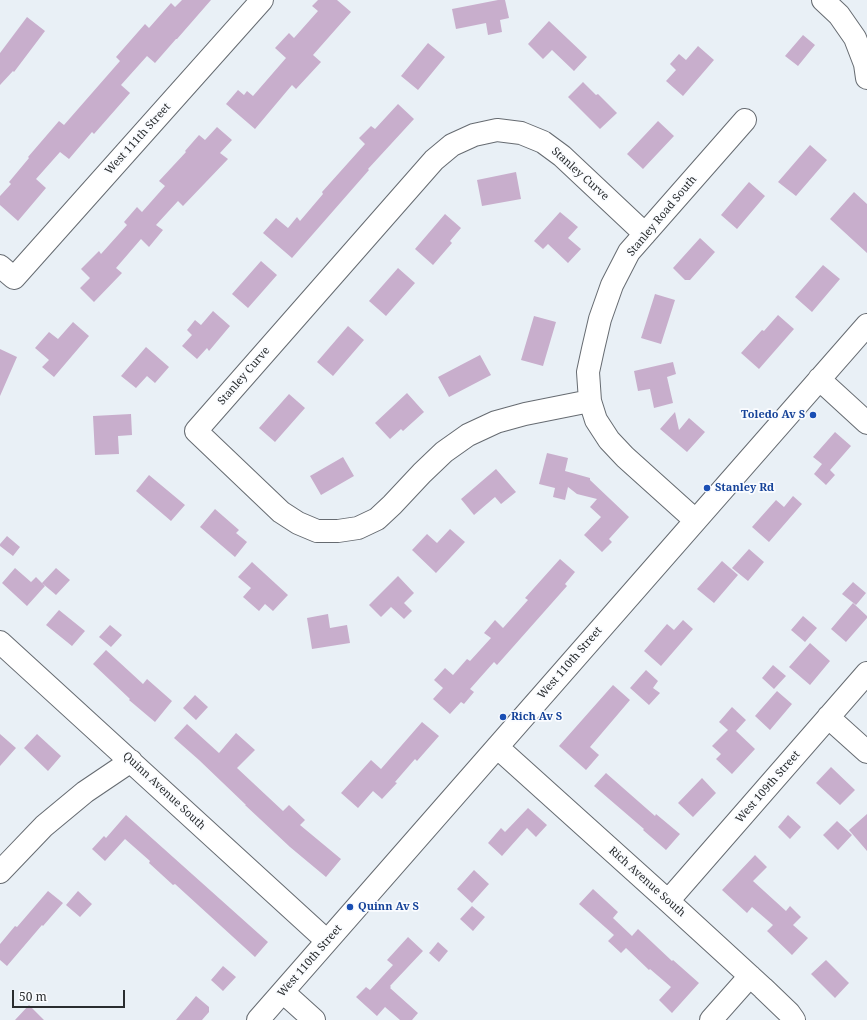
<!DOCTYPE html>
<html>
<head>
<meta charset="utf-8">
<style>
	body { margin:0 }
	#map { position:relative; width:867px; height:1020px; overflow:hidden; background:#e9f0f6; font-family:"Noto Serif",serif }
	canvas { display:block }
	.scale { position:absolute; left:12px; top:990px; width:113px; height:18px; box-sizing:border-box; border:2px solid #2a2d2f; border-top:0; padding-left:5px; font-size:12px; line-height:14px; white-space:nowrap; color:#2a2d2f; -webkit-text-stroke:3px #fafcff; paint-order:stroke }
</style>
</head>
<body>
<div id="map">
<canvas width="867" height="1020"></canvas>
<div class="scale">50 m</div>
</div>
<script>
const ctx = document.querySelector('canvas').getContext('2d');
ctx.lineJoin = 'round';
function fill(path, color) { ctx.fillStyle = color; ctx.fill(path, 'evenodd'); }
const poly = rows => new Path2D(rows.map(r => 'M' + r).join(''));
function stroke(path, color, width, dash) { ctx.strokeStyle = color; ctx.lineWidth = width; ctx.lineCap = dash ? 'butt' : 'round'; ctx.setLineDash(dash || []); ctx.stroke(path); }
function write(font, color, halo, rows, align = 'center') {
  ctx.font = font + ' "Noto Serif",serif'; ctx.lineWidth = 3.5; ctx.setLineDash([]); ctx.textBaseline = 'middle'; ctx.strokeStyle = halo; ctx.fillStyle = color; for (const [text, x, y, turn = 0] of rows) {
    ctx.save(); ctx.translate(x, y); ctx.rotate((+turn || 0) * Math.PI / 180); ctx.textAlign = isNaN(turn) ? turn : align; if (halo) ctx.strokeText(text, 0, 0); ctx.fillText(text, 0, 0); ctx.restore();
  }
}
fill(poly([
	[182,0,211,0,177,39,176,39,155,63,147,56,121,85,130,93,94,134,92,132,69,159,60,152,36,179,46,188,18,221,0,205,0,196,11,184,9,182,29,158,28,157,59,121,64,125,120,61,116,57,145,24,149,28,171,3,175,7],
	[318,0,337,0,351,12,313,55,321,62,296,89,292,85,255,129,226,104,238,90,244,95,247,91,253,96,286,58,275,48,289,33,294,38,318,11,312,6],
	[498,0,505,0,509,18,500,20,502,32,488,35,486,23,456,29,452,9],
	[27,17,45,31,14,72,13,71,0,85,0,53],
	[549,21,587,57,574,71,552,50,543,59,528,44],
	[803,35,815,45,798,66,785,56],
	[428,43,445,57,418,90,401,76],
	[698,46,714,60,683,96,666,81,676,70,670,64,679,54,686,60],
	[583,82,596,95,598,94,617,113,600,129,568,97],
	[398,104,414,119,368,169,369,170,292,258,263,233,276,218,288,228,297,217,300,221,323,194,322,192,365,144,359,138,371,126,375,129],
	[658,121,674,136,643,169,627,154],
	[217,127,232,140,220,153,228,159,183,206,178,201,156,225,163,230,149,247,141,239,116,268,122,273,94,302,80,288,90,278,81,269,99,251,101,254,127,225,124,222,137,207,142,212,165,186,159,181,186,152,185,151,199,135,205,140],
	[810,145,827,160,796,196,778,182],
	[516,172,521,199,482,206,477,180],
	[749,182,765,196,737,229,721,215],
	[854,192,867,204,867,253,830,219],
	[560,212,578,227,568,238,581,249,568,263,548,244,543,249,534,241],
	[445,214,461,228,450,241,452,243,433,265,415,249],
	[700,238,715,252,690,280,685,280,673,268],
	[261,261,277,275,248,308,232,294],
	[823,265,840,279,812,312,795,297],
	[398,268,415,283,386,316,369,301],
	[655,294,675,300,661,344,641,338],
	[213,311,230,326,209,351,207,348,197,359,182,346,192,335,187,330,195,320,201,325],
	[778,315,794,329,759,369,741,353,762,330,764,331],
	[534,316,556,322,543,366,521,360],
	[73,322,89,336,54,377,42,367,49,360,35,348,49,332,58,339],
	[348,326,364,340,333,376,317,362],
	[146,347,169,367,155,383,147,376,136,388,121,376],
	[0,349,17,357,0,396],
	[480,355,491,375,449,397,438,377],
	[673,362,676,374,667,377,673,403,654,408,650,389,638,391,634,371],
	[407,393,424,412,403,431,401,429,390,439,375,423],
	[289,394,305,408,275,442,259,428],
	[675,412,679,430,689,418,705,432,687,452,660,429],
	[131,414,132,435,118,436,119,454,95,455,93,416],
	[835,432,851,446,830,470,835,475,826,485,814,474,822,464,813,457],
	[547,453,568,458,565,471,590,478,590,480,629,517,609,539,612,542,602,552,584,535,601,517,590,507,597,499,577,494,568,487,565,500,553,497,555,488,539,484],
	[343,457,354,476,321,495,310,476],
	[496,469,516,492,501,504,495,497,474,515,461,499],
	[149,475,185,505,171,521,136,491],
	[793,496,802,504,769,542,752,527,776,500,784,507],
	[215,509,239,530,236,533,247,542,235,557,200,527],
	[450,529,465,542,436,573,412,550,427,534,437,543],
	[7,536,20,547,13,556,0,546,0,544],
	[749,549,764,562,748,581,732,568],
	[560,559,575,572,565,584,567,586,497,665,494,662,470,689,474,692,464,704,461,702,450,714,433,699,443,688,434,680,445,668,453,675,467,659,470,661,491,638,484,633,495,620,503,628,528,600,525,598],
	[722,561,738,575,714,603,697,589],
	[252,562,288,595,273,611,265,604,259,611,243,597,251,588,238,577],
	[15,568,31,582,36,577,45,586,27,606,2,583],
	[56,568,70,580,56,595,42,583],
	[398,576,414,593,404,603,412,611,404,619,391,607,381,617,369,605],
	[853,582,866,593,856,605,842,594],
	[853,603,867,616,867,618,846,642,831,629],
	[59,610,85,631,72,646,46,625],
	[328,614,330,628,347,625,350,643,312,649,307,618],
	[803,616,817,628,805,642,791,630],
	[683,620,693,629,661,666,644,651,667,624,674,630],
	[110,625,122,635,111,647,99,637],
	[810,643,830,661,810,685,789,667],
	[106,650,143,684,147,679,172,701,155,722,129,700,130,699,93,664],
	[773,665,786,676,774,689,762,678],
	[646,670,658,681,653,688,660,693,649,705,630,688],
	[613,685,630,700,590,747,599,755,586,770,559,746],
	[777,691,792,704,770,730,755,716],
	[195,695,208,707,196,720,183,708],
	[732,707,746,720,736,731,755,749,732,774,716,759,721,754,712,746,728,730,719,722],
	[422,722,439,736,417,761,415,759,395,782,397,783,382,799,373,791,358,808,341,793,371,760,381,769],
	[187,724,219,753,236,733,255,750,237,768,283,811,289,805,305,820,300,825,341,859,326,877,290,847,245,805,246,805,199,760,174,738],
	[0,734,16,748,0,766],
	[37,734,61,756,48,771,24,748],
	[831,767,855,790,840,805,816,783],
	[606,773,655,816,656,814,680,834,666,850,643,830,644,829,594,786],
	[702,778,716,793,693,817,678,803],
	[528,808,547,825,536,837,527,828,502,856,488,843,501,828,505,832],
	[867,814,867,851,849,830],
	[126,815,268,942,255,957,175,884,173,885,149,863,150,861,125,839,105,861,92,849,104,836,106,838],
	[788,815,801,827,790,839,778,827],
	[837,821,852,835,838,850,823,835],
	[755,855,767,867,753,881,786,911,790,906,801,917,793,925,808,938,792,955,767,931,773,925,752,907,747,913,722,890],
	[474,870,489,884,472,903,457,889],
	[593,889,618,912,613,918,632,936,638,929,672,961,673,960,699,983,672,1013,659,1000,671,987,650,969,649,970,626,948,621,953,608,941,614,935,579,904],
	[48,891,63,903,43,926,42,925,7,966,0,960,0,944,15,926,17,927],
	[78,891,92,904,80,917,66,905],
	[472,906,485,917,473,931,460,919],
	[408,937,423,951,390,986,391,987,390,988,418,1013,412,1020,400,1020,385,1007,377,1016,356,997,366,987,370,990,393,965,387,960],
	[438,942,448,951,439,962,429,953],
	[826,960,849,983,835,998,811,974],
	[223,966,236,977,223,991,211,980],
	[196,996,209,1007,209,1012,202,1020,176,1020],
	[29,1005,44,1020,15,1020]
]), '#c8aecc');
const minor = poly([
	[823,0,839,15,855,38,865,64,867,78],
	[0,266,14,278,262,0],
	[819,379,867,423],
	[590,401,525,414,496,422,468,435,444,452,422,473,392,505,377,519,358,528,338,531,317,531,298,523,281,512,196,431,434,160,452,145,474,135,497,130,521,133,543,142,562,156,645,234],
	[695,520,625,457,609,440,596,420,590,401,588,372,593,349,600,319,612,285,629,252,745,120],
	[0,642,327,941],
	[828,717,867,752],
	[497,747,668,901,763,988,789,1013,794,1020],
	[0,872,44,826,85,792,131,761],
	[668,901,867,673],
	[283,992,314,1020],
	[258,1020,867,325],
	[711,1020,750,976]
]);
stroke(minor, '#666b71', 24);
stroke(minor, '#fff', 22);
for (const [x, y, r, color] of [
	[813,415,4,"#1a4fb4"],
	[707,488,4,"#1a4fb4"],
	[503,717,4,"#1a4fb4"],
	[350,907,4,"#1a4fb4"]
]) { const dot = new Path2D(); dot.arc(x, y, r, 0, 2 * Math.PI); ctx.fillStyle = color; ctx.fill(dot); stroke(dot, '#fafcff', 1.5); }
write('11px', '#2a2d2f', '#fafcff', [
	["West 111th Street",138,139,-48],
	["Stanley Curve",580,174,42],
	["Stanley Road South",662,216,-50],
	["Stanley Curve",244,376,-49],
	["West 110th Street",570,663,-49],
	["West 109th Street",768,787,-49],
	["Quinn Avenue South",164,791,43],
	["Rich Avenue South",647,882,42],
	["West 110th Street",310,961,-49]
]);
write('bold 11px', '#164399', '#fafcff', [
	["Toledo Av S",805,415,"right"],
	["Stanley Rd",715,488],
	["Rich Av S",511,717],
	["Quinn Av S",358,907]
], 'left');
</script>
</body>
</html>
